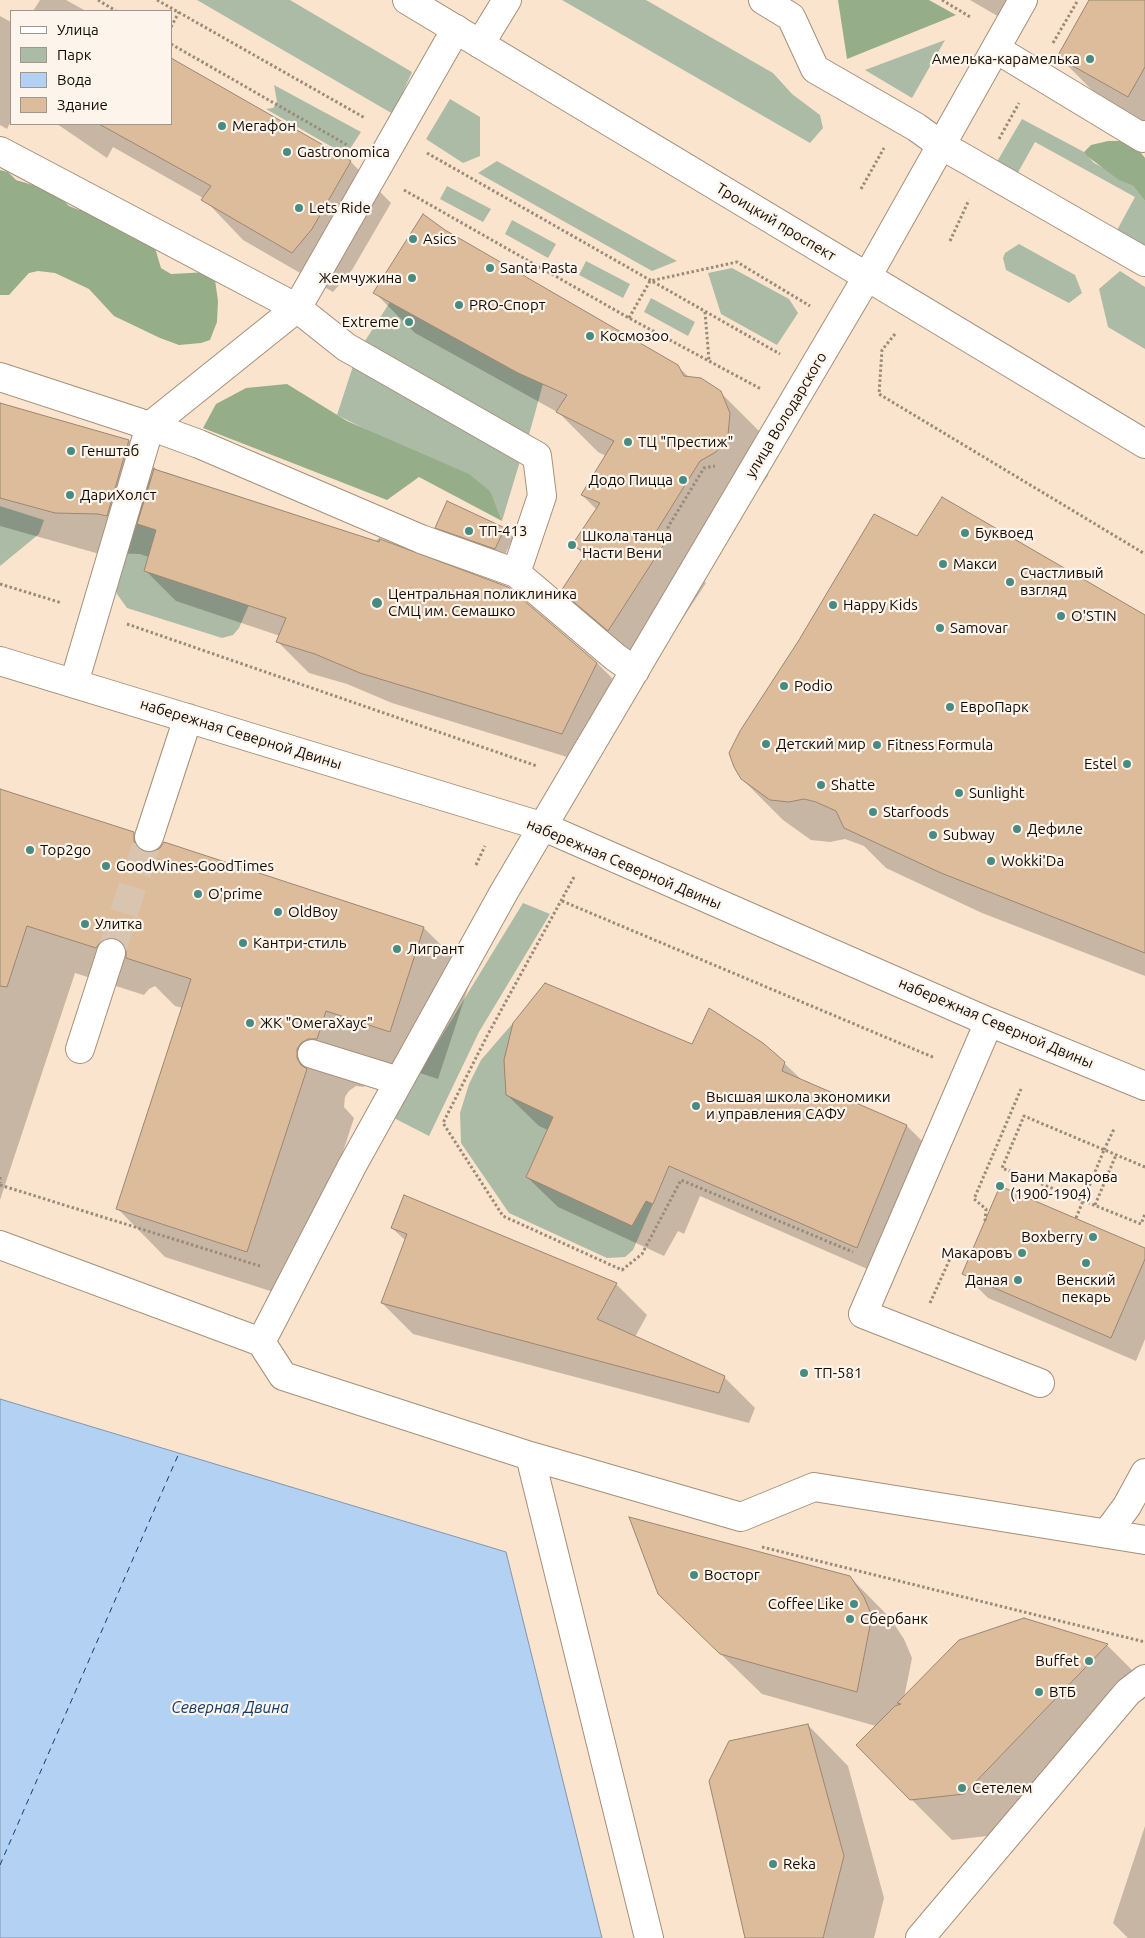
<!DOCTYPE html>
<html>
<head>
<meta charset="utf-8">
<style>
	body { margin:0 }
	#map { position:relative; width:1145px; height:1938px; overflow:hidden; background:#fbe4cd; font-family:Ubuntu,sans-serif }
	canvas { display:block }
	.legend { position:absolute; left:10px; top:10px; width:162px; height:115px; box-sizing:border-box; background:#fdf4eb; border:1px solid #9f978f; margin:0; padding:6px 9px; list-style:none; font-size:15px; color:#130c05 }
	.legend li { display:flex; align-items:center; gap:10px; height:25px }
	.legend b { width:25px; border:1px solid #9f978f }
</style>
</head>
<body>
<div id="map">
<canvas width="1145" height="1938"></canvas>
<ul class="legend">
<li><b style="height:6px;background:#fff"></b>Улица</li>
<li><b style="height:14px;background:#acbba5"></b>Парк</li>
<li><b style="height:14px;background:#b2d1f3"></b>Вода</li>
<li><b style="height:14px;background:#ddbc9b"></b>Здание</li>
</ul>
</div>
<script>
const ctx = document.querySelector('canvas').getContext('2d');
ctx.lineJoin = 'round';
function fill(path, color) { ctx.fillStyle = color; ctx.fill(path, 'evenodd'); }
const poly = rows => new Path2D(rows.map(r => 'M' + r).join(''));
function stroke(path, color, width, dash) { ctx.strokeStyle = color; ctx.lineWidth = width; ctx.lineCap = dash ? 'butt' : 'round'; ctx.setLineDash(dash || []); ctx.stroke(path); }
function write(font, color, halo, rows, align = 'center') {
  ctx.font = font + ' Ubuntu,sans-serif'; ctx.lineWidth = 4.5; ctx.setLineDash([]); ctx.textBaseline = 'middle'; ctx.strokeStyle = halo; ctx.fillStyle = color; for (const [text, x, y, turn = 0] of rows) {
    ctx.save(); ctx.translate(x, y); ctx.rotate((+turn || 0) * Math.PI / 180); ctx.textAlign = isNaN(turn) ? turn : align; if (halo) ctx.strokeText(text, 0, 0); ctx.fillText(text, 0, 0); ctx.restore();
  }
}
fill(poly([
	[197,0,290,0,412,72,393,114],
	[562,0,646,0,773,73,792,94,820,115,823,128,810,143],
	[945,40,912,98,865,70],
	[274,85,361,132,346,155,266,109,273,108,277,102],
	[450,99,480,117,480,156,463,163,426,139],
	[1022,119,1084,152,1094,163,1112,172,1124,182,1133,186,1145,201,1145,250,1116,232,1135,197,1035,142,1016,176,995,165],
	[497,161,677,261,652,271,478,173],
	[447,186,491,209,483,222,440,199],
	[512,220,556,244,548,258,505,234],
	[1019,244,1075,275,1082,293,1069,303,1006,270,1003,258,1005,253],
	[586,261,630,284,623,298,579,275],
	[732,268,789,299,798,313,777,345,721,314,708,273],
	[1120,271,1145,287,1145,349,1108,327,1099,289],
	[651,298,695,322,688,336,644,312],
	[390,302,518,373,543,384,527,442,361,347],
	[353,366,520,461,502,521,491,492,337,415],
	[165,472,376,541,381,536,379,542,173,475,144,571,249,605,239,628,233,635,222,638,127,608,117,594,115,586,150,479,158,473],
	[0,506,44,520,39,534,0,566],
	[523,903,550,914,479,1032,429,1136,392,1117],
	[513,1023,553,1117,632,1226,646,1201,653,1204,633,1250,625,1257,607,1258,509,1213,461,1143,460,1113,469,1084,481,1060]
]), '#acbba5');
fill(poly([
	[838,0,929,0,956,15,847,59],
	[1108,141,1120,141,1137,148,1145,158,1145,201,1133,186,1119,180,1087,156,1084,152,1091,145],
	[0,170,8,172,16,180,53,191,69,206,79,210,91,209,155,248,161,268,171,274,208,272,215,280,218,301,217,322,210,340,201,343,179,345,160,338,114,316,89,289,55,273,38,271,29,273,9,295,0,295],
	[287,384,347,421,469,474,491,492,502,521,419,477,387,500,203,428,216,404,246,388]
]), '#95ae89');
const water = poly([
	[0,1399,506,1552,602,1938,0,1938,0,1399]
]);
fill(water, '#b2d1f3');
stroke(water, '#8296ac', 1);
fill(poly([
	[40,0,66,0,86,11,33,11],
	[970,0,1035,0,1018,28],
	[1091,0,1145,0,1145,123,1099,97,1058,56],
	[0,16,11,22,11,121,7,129,0,125],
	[171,60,351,162,391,203,352,270,333,292,243,240,203,198,113,147,107,158,57,124,171,124],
	[445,231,677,366,690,378,720,392,761,433,770,454,768,476,756,492,741,501,696,573,706,583,649,670,603,631,563,591,585,556,574,545,597,510,582,495,606,456,598,452,559,413,415,333,375,293],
	[0,405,129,441,160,473,597,663,628,694,593,765,392,703,347,684,309,673,278,642,280,636,176,601,145,570,149,557,140,554,96,553,0,526],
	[437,527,504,529,513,537,504,557,445,535],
	[918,537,1145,617,1145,976,982,913,886,868,864,846,845,839,830,842,811,840,783,820,742,779],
	[0,790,133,833,153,853,424,928,472,976,438,1079,374,1058,364,1087,356,1086,349,1091,345,1097,344,1107,354,1118,295,1299,165,1257,118,1209,183,1008,175,1006,155,986,149,989,144,995,75,973,0,1200],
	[692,1046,784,1063,804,1082,907,1126,938,1157,888,1278,700,1196,684,1234,678,1231,664,1256,558,1207,527,1177,548,1130,539,1126,507,1095],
	[392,1228,616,1284,647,1315,635,1337,724,1377,755,1408,749,1423,413,1334,382,1303,406,1241],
	[1145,1250,1145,1339,1136,1361,988,1298,964,1274],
	[850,1577,890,1618,904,1639,912,1658,904,1698,1107,1645,1145,1683,1005,1834,952,1840,911,1799,876,1726,762,1694,700,1634],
	[808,1725,848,1766,884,1898,874,1938,746,1938],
	[1145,1826,1145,1938,1128,1938,1113,1923]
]), '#0003');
stroke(poly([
	[0,1865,179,1453]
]), '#133e69', 1, [6, 5]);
const building = poly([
	[1089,0,1145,0,1145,67,1128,97,1057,57,1089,0],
	[171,58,351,161,312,229,292,253,201,200,211,186,99,124,171,124,171,58],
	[423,214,445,230,678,365,684,376,701,378,721,391,730,413,728,435,716,452,700,461,654,535,666,541,608,631,561,591,586,553,572,545,600,503,581,495,614,441,556,412,567,395,518,373,373,293,423,214],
	[0,403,129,440,107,516,98,514,55,513,0,498,0,403],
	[154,469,379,542,380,539,508,587,597,663,562,734,360,673,315,654,276,642,286,618,144,571,156,530,137,524,154,469],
	[942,497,1145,615,1145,953,941,873,844,828,836,811,816,802,804,799,789,802,770,800,741,779,734,767,729,753,740,731,799,640,874,514,917,536,942,497],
	[447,501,505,528,495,549,435,528,447,501],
	[0,789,134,832,134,841,137,847,144,852,153,852,160,848,164,842,424,927,390,1032,326,1011,317,1039,308,1039,301,1043,297,1049,297,1058,301,1065,307,1069,247,1252,116,1209,191,979,126,958,126,950,123,943,115,938,107,938,101,941,96,948,27,926,7,987,0,986,0,789],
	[545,983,692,1044,709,1008,763,1043,785,1062,782,1071,907,1125,857,1248,669,1166,653,1204,646,1201,632,1226,526,1177,553,1117,506,1095,504,1060,513,1023,545,983],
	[1000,1186,1145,1248,1145,1259,1111,1338,962,1274,1000,1186],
	[404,1195,617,1283,597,1319,725,1376,719,1393,381,1303,407,1234,391,1228,404,1195],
	[629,1517,850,1576,864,1597,872,1616,857,1692,720,1654,658,1594,629,1517],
	[1024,1618,1108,1644,964,1794,910,1800,856,1745,895,1706,901,1704,897,1703,959,1640,1024,1618],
	[808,1724,844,1856,823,1938,745,1938,709,1781,729,1741,808,1724]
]);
fill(building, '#ddbc9b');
stroke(building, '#9a8671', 1);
stroke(poly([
	[111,953,149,837]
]), '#d8c4af', 28, [28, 14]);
const minor = poly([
	[763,0,791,17,815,69,916,127,941,145,1145,262],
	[480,44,507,0],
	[996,49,1143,138,1145,135],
	[0,151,297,308,346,347,537,456,542,496,516,573],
	[0,377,150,426,199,444,421,539,516,573,615,657,635,671],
	[0,661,544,827,989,1022,1145,1086],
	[74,683,150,426,297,308,456,29],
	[149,837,188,718],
	[989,1022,863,1314,1040,1383],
	[80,1049,111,953],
	[312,1054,399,1081],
	[0,1245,261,1342,283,1376,530,1456,649,1938],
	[261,1342,352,1166,504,892,867,277,1023,0],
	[530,1456,741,1517,814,1487,1145,1540],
	[1107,1533,1127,1506,1145,1473],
	[920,1938,1128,1692,1145,1679]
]);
const major = poly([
	[407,0,1145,444]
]);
stroke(minor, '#a4907a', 30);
stroke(major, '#a4907a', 30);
stroke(poly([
	[98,0,116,11],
	[157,0,365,118],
	[942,0,972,18],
	[171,27,179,12],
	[1053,43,1078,0],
	[171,44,349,146],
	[999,139,1019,103],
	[427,153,780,354],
	[861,189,884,148],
	[404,190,629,318,761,389],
	[950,241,969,200],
	[705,312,709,360],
	[629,318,650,281,737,262,810,306],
	[895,334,882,350,879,394,1145,554],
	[672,538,668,527,704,468,715,466],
	[0,584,62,603],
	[127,624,537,766],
	[476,865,485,846],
	[574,877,487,1036,443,1123,503,1216,622,1270,642,1254,681,1180,853,1252],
	[562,901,935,1058],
	[1104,1150,1114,1129],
	[1145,1167,1024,1116,1002,1168,1141,1224,1145,1214],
	[0,1177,0,1183],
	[0,1185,260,1266],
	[1095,1205,1116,1155],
	[985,1221,986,1209,974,1199,1021,1089],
	[930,1303,953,1252],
	[762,1547,1145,1642]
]), '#9a8a79', 3, [2.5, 2.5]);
stroke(minor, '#fff', 28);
stroke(major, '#fff', 28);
stroke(poly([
	[1076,1218,1104,1150]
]), '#9a8a79', 3, [2.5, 2.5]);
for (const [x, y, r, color] of [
	[1090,59,5,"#478c82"],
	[222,126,5,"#478c82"],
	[287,152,5,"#478c82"],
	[299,208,5,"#478c82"],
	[413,239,5,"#478c82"],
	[490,268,5,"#478c82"],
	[412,278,5,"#478c82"],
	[459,305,5,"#478c82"],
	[409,322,5,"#478c82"],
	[590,336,5,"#478c82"],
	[628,442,5,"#478c82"],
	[71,451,5,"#478c82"],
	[683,480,5,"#478c82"],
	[70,495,5,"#478c82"],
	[469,531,5,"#478c82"],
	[965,533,5,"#478c82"],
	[572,545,5,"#478c82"],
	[943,564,5,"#478c82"],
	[1010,582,5,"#478c82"],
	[377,603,6,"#478c82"],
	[833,605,5,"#478c82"],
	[1061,616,5,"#478c82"],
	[940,628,5,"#478c82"],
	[784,686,5,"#478c82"],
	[950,707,5,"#478c82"],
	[766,744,5,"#478c82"],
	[877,745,5,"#478c82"],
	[1127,764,5,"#478c82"],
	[821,785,5,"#478c82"],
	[959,793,5,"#478c82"],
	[873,812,5,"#478c82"],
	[1017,829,5,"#478c82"],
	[933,835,5,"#478c82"],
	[30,850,5,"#478c82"],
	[991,861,5,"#478c82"],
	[106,866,5,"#478c82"],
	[198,894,5,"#478c82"],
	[278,912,5,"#478c82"],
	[85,924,5,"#478c82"],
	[243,943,5,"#478c82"],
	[397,949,5,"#478c82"],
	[250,1023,5,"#478c82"],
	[696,1106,5,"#478c82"],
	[1000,1186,5,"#478c82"],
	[1093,1237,5,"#478c82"],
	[1022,1253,5,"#478c82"],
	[1086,1263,5,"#478c82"],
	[1018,1280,5,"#478c82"],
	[804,1373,5,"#478c82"],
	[694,1575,5,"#478c82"],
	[854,1604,5,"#478c82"],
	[850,1619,5,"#478c82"],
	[1089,1661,5,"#478c82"],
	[1039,1692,5,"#478c82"],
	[962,1788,5,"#478c82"],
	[773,1864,5,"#478c82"]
]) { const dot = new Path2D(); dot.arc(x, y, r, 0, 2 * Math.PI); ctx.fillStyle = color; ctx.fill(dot); stroke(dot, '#fdf4eb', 2); }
write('15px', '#130c05', '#fdf4eb', [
	["Амелька-карамелька",1080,59,"right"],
	["Мегафон",232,126],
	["Gastronomica",297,152],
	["Lets Ride",309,208],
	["Asics",423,239],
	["Santa Pasta",500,268],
	["Жемчужина",402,278,"right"],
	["PRO-Спорт",469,305],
	["Extreme",399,322,"right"],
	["Космозоо",600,336],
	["ТЦ \"Престиж\"",638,442],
	["Генштаб",81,451],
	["Додо Пицца",673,480,"right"],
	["ДариХолст",80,495],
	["ТП-413",479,531],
	["Буквоед",975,533],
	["Школа танца",582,536],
	["Насти Вени",582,553],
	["Макси",953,564],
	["Счастливый",1020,573],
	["взгляд",1020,590],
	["Центральная поликлиника",388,594],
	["СМЦ им. Семашко",388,611],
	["Happy Kids",843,605],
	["O'STIN",1071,616],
	["Samovar",950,628],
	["Podio",794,686],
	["ЕвроПарк",960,707],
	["Детский мир",776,744],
	["Fitness Formula",887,745],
	["Estel",1117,764,"right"],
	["Shatte",831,785],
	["Sunlight",969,793],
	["Starfoods",883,812],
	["Дефиле",1027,829],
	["Subway",943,835],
	["Top2go",40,850],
	["Wokki'Da",1001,861],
	["GoodWines-GoodTimes",116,866],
	["O'prime",208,894],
	["OldBoy",288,912],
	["Улитка",95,924],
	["Кантри-стиль",253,943],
	["Лигрант",407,949],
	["ЖК \"ОмегаХаус\"",260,1023],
	["Высшая школа экономики",706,1097],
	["и управления САФУ",706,1114],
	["Бани Макарова",1010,1177],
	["(1900-1904)",1010,1194],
	["Boxberry",1083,1237,"right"],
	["Макаровъ",1012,1253,"right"],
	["Даная",1008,1280,"right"],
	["Венский",1086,1280,"center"],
	["пекарь",1086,1297,"center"],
	["ТП-581",814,1373],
	["Восторг",704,1575],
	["Coffee Like",844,1604,"right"],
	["Сбербанк",860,1619],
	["Buffet",1079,1661,"right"],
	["ВТБ",1049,1692],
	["Сетелем",972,1788],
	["Reka",783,1864]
], 'left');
write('15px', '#130c05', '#fdf4eb', [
	["Троицкий проспект",776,222,31],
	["улица Володарского",786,415,-59],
	["набережная Северной Двины",241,734,17],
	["набережная Северной Двины",624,864,23],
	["набережная Северной Двины",996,1023,23]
]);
write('italic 16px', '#133e69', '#fdf4eb', [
	["Северная Двина",230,1708]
]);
</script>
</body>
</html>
